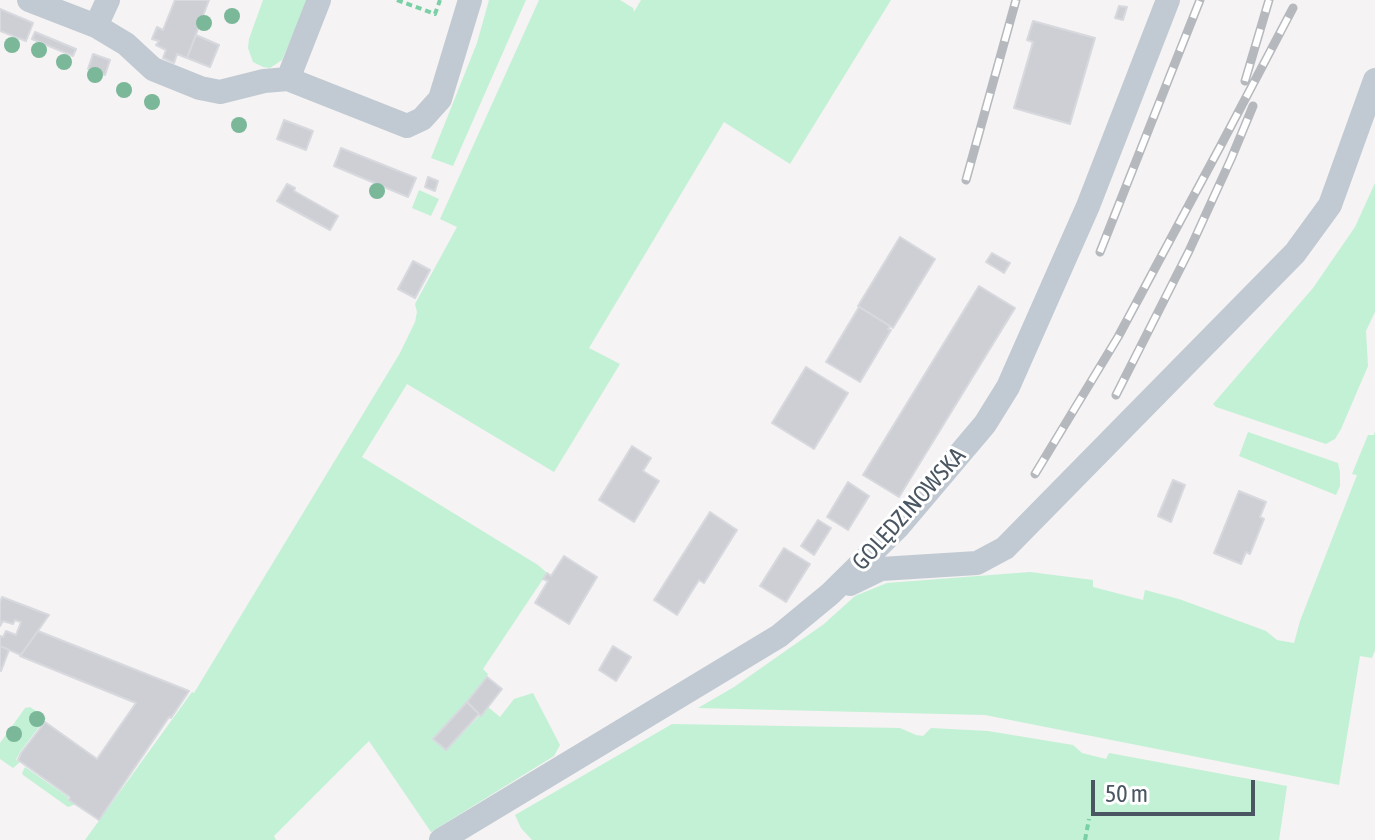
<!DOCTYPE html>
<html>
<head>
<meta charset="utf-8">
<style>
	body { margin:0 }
	#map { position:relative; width:1375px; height:840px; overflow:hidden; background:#f5f3f3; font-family:"Asap Condensed",sans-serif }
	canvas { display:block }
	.scale { position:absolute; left:1091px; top:780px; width:164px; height:36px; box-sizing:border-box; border:4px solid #4a5661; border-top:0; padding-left:10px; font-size:24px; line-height:28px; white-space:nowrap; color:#4a5661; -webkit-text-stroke:6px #fff; paint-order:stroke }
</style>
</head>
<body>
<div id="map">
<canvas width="1375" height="840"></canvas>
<div class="scale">50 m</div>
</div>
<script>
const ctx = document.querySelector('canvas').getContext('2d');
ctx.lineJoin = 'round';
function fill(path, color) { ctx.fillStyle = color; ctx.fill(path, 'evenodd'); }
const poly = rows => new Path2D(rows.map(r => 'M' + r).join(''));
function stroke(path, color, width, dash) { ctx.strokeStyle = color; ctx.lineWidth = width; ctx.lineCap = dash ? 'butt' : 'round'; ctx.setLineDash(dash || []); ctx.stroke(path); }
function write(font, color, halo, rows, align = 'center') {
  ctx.font = font + ' "Asap Condensed",sans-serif'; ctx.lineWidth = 6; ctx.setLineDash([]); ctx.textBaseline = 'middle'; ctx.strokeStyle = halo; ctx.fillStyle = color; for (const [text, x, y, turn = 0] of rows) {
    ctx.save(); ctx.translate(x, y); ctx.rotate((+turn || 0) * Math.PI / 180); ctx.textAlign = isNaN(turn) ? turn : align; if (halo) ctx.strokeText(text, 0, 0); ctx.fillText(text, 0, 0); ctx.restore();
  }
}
fill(poly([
	[263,0,308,0,282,60,270,68,263,67,253,62,248,48,249,39],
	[489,0,526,0,453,166,431,158,477,43],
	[539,0,620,0,633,8,634,12,641,0,891,0,790,164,724,122,589,348,620,364,554,472,407,384,362,457,538,565,547,573,483,669,488,674,487,677,467,702,433,738,446,750,488,707,500,717,514,699,533,693,560,745,554,756,431,832,369,741,274,836,276,840,85,840,192,692,194,693,400,353,415,322,417,312,415,304,457,227,440,219],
	[1375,183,1375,312,1366,331,1368,366,1341,429,1335,439,1326,444,1216,407,1213,404,1313,288,1355,227],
	[419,190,439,199,431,216,412,208],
	[1375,431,1375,650,1372,658,1360,656,1339,785,985,715,698,708,734,687,824,624,855,596,887,583,1030,572,1093,580,1093,587,1143,600,1145,590,1179,599,1266,631,1277,640,1294,643,1300,621,1357,475,1352,474,1368,435,1374,435],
	[1248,432,1338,463,1340,472,1340,486,1336,495,1239,456],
	[30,707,46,718,20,752,16,760,20,762,13,768,0,759,0,743,25,708],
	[672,724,900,728,916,735,923,736,931,728,988,731,1073,745,1082,753,1106,759,1109,753,1287,786,1279,840,532,840,521,828,515,815],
	[25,767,68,797,68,799,76,804,68,807,23,775,22,773]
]), '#c3f1d5');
const building = poly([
	[175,0,209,0,187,58,177,54,174,63,163,58,166,50,156,45,159,41,152,39,157,27,163,30,175,0],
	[1119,6,1127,7,1123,20,1115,18,1119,6],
	[0,9,33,23,26,41,0,31,0,9],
	[1033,21,1095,38,1070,124,1014,108,1033,42,1027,40,1033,21],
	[35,32,76,49,73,56,32,39,35,32],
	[196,35,219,45,210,67,187,58,196,35],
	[93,54,110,60,105,75,88,69,93,54],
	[284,120,313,131,306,150,277,139,284,120],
	[341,148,416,178,408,197,334,166,341,148],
	[428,177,438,181,435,191,425,187,428,177],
	[287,184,295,188,294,191,338,216,330,230,277,201,287,184],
	[900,237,935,259,893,328,858,306,900,237],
	[992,253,1010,263,1004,273,986,262,992,253],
	[413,261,430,270,415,298,398,289,413,261],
	[979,286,1015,308,899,497,863,475,979,286],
	[859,307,890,326,888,329,891,330,860,382,826,362,859,307],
	[806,367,848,393,814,449,772,423,806,367],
	[632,446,651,458,643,471,659,481,634,522,599,500,632,446],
	[1173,480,1185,485,1171,522,1158,516,1173,480],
	[848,482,869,496,848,530,827,517,848,482],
	[1239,491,1266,502,1260,517,1264,519,1250,554,1246,552,1241,564,1214,553,1239,491],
	[710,512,737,530,704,583,699,580,677,615,654,600,710,512],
	[818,520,831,528,814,555,801,546,818,520],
	[784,548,810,564,786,602,760,586,784,548],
	[564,556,597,577,569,624,535,603,548,581,543,579,547,573,551,576,564,556],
	[2,597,49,615,21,655,0,646,0,636,3,637,6,631,16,635,21,622,15,620,13,624,3,621,0,626,0,603,2,597],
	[38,631,189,691,171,718,169,717,99,820,69,800,70,797,18,760,21,753,45,722,97,759,136,703,20,656,38,631],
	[0,646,9,650,1,671,0,671,0,646],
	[613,646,631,657,616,681,599,670,613,646],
	[487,677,502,689,481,716,467,702,487,677],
	[467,702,479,714,446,750,433,739,467,702]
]);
fill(building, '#cdcfd5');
stroke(building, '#d7d9de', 2);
stroke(poly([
	[397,0,435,14,440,0],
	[1085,840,1089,819]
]), '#7ad0a6', 4, [6, 4]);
stroke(poly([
	[29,0,96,26,126,44,153,69,200,88,220,92,264,81,288,79,319,0],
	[96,26,108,0],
	[288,79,407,126,422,119,440,99,470,0],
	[850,584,881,569,977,563,1005,548,1295,253,1330,205,1375,80],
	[441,840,779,636,830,594,898,527,985,424,1008,387,1088,206,1168,0]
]), '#c1cad2', 24);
const rail = poly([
	[1245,81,1269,0],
	[966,180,1016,0],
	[1100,252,1200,0],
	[1116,395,1189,251,1231,159,1253,106],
	[1035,474,1118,337,1221,145,1293,8]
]);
stroke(rail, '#b5b8bd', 9);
stroke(rail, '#fff', 6, [18]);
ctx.fillStyle = '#7bb799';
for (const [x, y] of [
	[232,16],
	[204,23],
	[12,45],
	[39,50],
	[64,62],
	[95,75],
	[124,90],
	[152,102],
	[239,125],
	[377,191],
	[37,719],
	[14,734]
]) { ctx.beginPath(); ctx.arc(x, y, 8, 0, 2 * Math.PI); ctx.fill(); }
write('24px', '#4a5661', '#fff', [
	["GOLĘDZINOWSKA",909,509,-48]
]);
</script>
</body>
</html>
